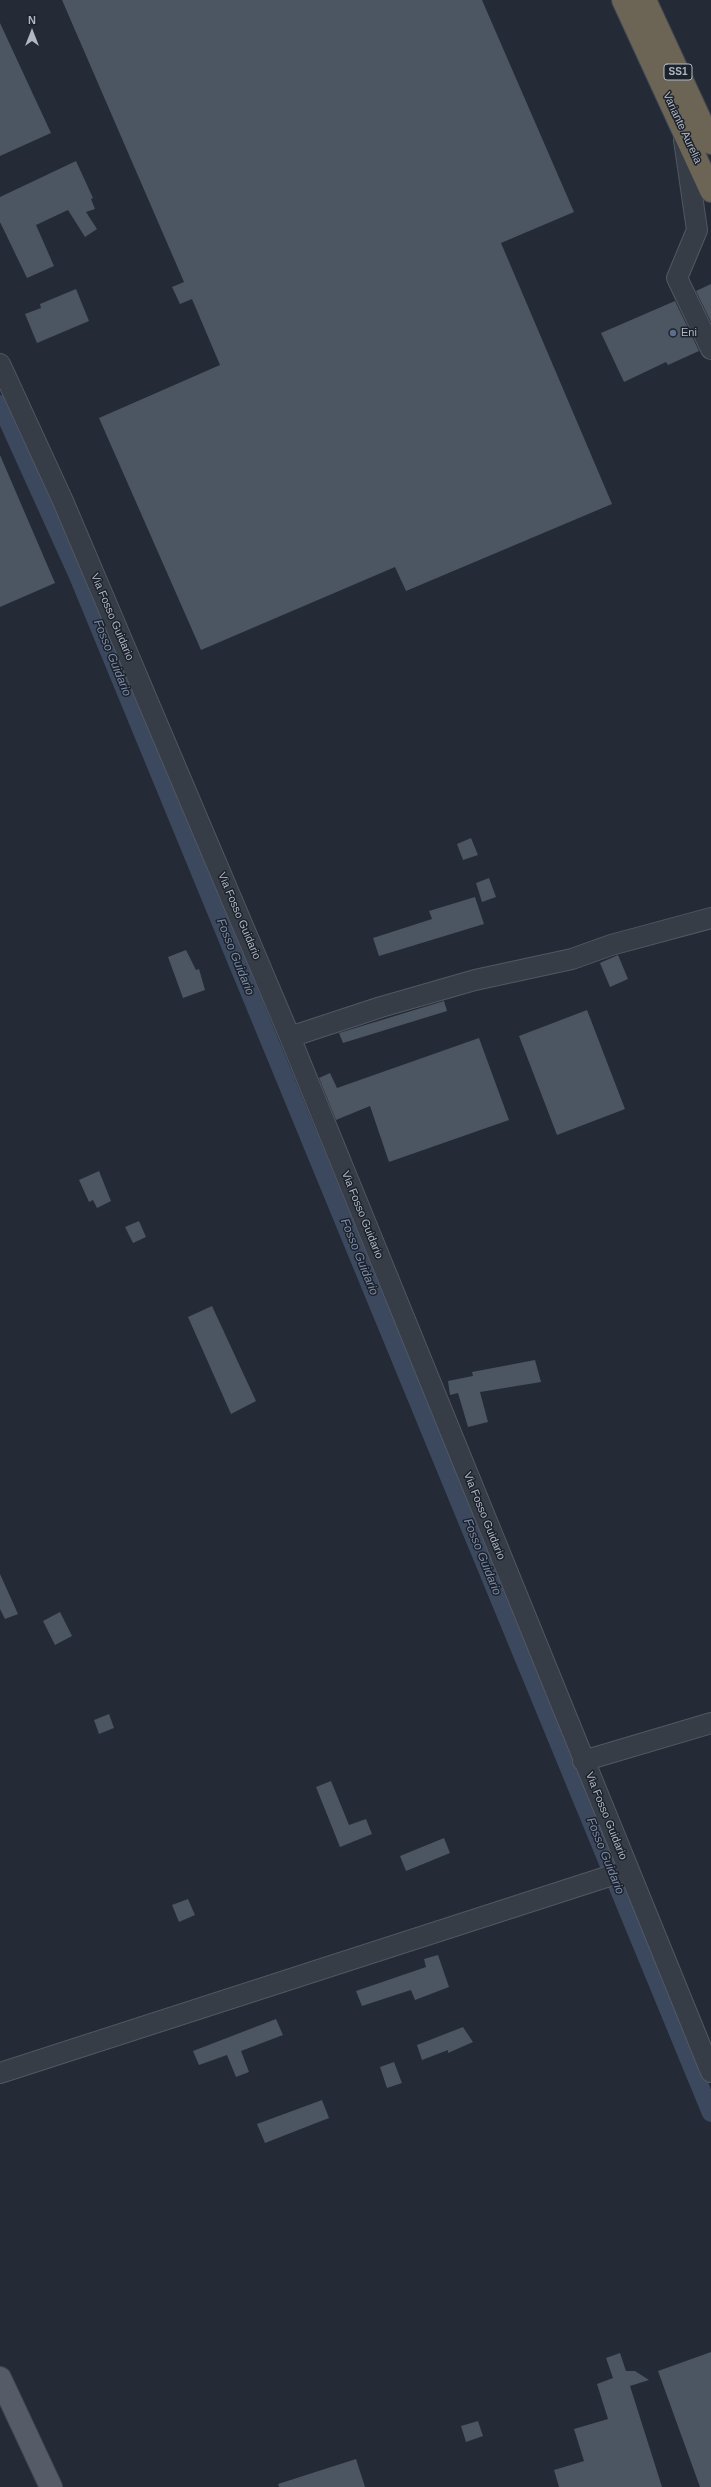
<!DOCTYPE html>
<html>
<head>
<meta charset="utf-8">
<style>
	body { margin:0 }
	#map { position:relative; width:711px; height:2487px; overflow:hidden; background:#242b37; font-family:Arial,sans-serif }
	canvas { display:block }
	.north { position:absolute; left:12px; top:12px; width:40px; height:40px; -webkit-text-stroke:3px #1c222c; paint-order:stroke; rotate:0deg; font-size:11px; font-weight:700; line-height:16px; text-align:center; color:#b2b8c3 }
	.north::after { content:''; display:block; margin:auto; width:14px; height:18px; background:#b2b8c3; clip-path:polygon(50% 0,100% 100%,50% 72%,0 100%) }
</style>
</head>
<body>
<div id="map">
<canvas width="711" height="2487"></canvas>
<div class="north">N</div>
</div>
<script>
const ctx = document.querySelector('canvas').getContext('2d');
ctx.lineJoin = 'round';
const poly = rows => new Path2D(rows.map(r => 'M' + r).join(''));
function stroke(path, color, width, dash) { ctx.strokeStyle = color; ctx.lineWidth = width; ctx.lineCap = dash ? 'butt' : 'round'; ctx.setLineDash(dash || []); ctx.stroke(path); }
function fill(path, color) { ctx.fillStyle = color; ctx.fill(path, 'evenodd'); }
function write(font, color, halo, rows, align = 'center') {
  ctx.font = font + ' Arial,sans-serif'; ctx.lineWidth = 3; ctx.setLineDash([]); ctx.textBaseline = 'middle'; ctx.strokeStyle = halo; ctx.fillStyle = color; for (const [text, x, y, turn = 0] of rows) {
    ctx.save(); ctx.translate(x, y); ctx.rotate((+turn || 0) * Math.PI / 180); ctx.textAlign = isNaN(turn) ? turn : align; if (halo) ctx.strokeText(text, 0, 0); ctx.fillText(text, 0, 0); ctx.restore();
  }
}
stroke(poly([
	[0,404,78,576,711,2113]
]), '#3b485e', 18);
fill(poly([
	[62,0,482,0,574,212,501,243,612,504,406,591,395,567,201,650,99,418,220,365,192,299,180,304,172,287,184,282],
	[0,23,51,133,0,156],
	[76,161,93,198,91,199,95,209,86,212,97,229,85,237,68,210,36,225,54,266,27,278,0,222,0,197],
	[711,284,711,322,696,291],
	[76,289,89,321,37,343,25,314,41,308,40,304],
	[675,301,699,351,668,365,666,362,624,382,601,333],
	[0,455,55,583,0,607],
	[471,838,478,855,463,860,457,844],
	[489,878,496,897,482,902,476,883],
	[475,897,484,924,379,956,373,938,432,919,429,911],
	[186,950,196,970,199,969,205,990,183,998,168,957],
	[618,955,628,979,610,987,600,963],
	[444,1001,447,1011,343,1043,339,1033],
	[587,1010,625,1109,557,1135,519,1036],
	[479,1038,509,1120,389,1162,370,1106,336,1120,319,1078,330,1073,337,1088],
	[99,1171,111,1201,97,1208,93,1200,89,1202,79,1180],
	[139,1221,146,1237,133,1243,125,1227],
	[212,1306,256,1401,231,1414,188,1317],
	[535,1360,541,1382,480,1392,488,1422,468,1427,458,1393,450,1395,448,1381,473,1376,472,1372],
	[0,1574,18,1614,5,1619,0,1609],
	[60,1612,72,1636,55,1645,43,1621],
	[109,1714,114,1728,99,1734,94,1720],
	[331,1781,349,1825,366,1819,372,1834,340,1847,316,1787],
	[444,1838,450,1853,406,1871,400,1856],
	[188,1899,195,1915,179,1922,172,1905],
	[438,1955,449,1987,415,2000,411,1990,362,2006,356,1991,426,1967,424,1959],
	[276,2019,283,2035,241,2051,249,2072,236,2077,227,2055,199,2065,193,2051],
	[463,2027,473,2042,448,2053,448,2050,422,2060,417,2045],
	[394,2062,402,2083,387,2088,380,2067],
	[322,2100,329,2118,265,2143,257,2124],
	[711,2352,711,2487,700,2487,658,2371],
	[620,2353,626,2371,635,2371,649,2380,630,2386,662,2487,559,2487,554,2470,584,2461,574,2429,608,2419,597,2384,613,2378,606,2358],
	[478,2421,483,2436,466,2442,461,2426],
	[356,2459,365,2487,279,2487,278,2484]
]), '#4c5562');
const minor = poly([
	[684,140,697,230,677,278,711,349],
	[0,364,63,501,290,1037,711,2072],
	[290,1037,381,1007,475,980,572,959,611,945,711,918],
	[583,1761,711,1723],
	[0,2073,628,1870]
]);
const major = poly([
	[0,2378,51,2487]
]);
const highway = poly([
	[623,0,711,191],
	[645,0,711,143]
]);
stroke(minor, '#525862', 22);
stroke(major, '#404650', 24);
stroke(highway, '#424852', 24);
stroke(minor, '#373d47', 20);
stroke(major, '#555c67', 22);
stroke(highway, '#6c6555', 22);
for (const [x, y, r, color] of [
	[673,333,4,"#5c6f8a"]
]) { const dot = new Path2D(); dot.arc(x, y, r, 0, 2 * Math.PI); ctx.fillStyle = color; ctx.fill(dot); stroke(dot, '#1c222c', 1.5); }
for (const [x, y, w] of [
	[678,72,28]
]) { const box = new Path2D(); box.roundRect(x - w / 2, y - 8, w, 16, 3); ctx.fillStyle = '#1c222c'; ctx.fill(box); stroke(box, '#b2b8c3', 1); }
write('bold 10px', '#b2b8c3', null, [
	["SS1",678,72]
]);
write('11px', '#b2b8c3', '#1c222c', [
	["Variante Aurelia",682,128,65],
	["Via Fosso Guidario",112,617,67],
	["Via Fosso Guidario",239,916,67],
	["Via Fosso Guidario",362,1215,68],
	["Via Fosso Guidario",484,1516,68],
	["Via Fosso Guidario",606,1816,68]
]);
write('11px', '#b2b8c3', '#1c222c', [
	["Eni",681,333]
], 'left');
write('italic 12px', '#7d8da9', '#1c222c', [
	["Fosso Guidario",112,658,68],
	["Fosso Guidario",235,957,68],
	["Fosso Guidario",359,1257,68],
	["Fosso Guidario",482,1557,68],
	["Fosso Guidario",605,1856,68]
]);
</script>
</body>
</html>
